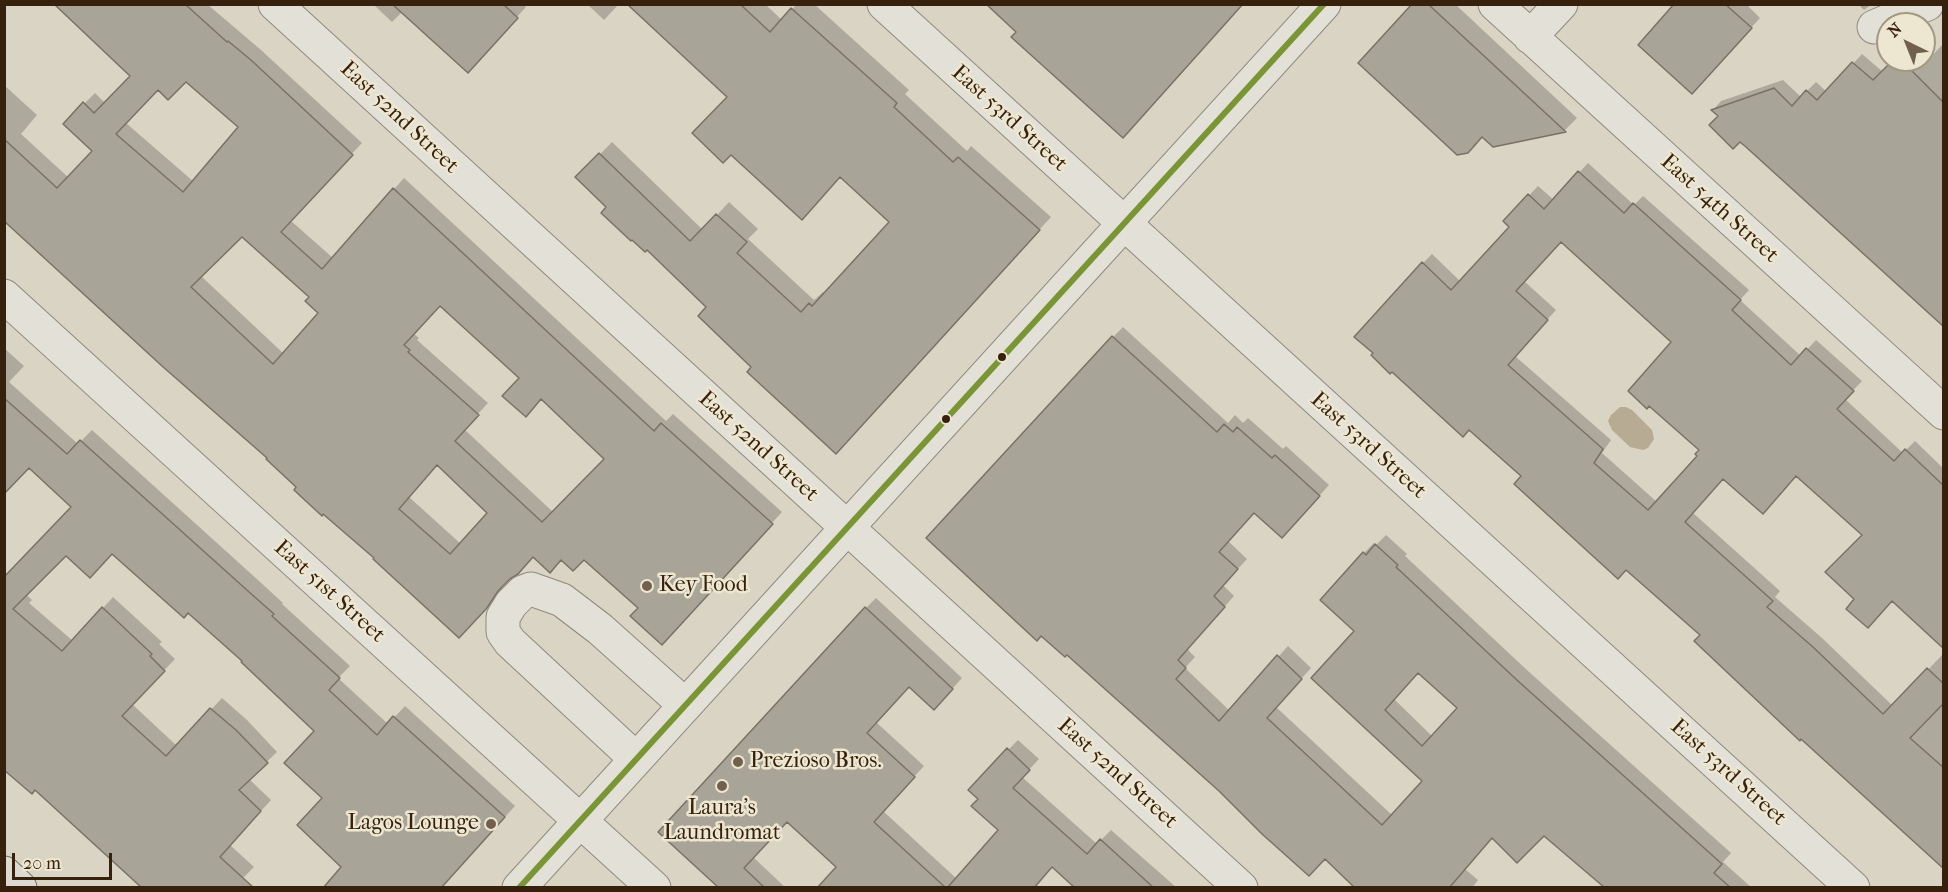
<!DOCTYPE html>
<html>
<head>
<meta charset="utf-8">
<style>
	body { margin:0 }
	#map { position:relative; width:1948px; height:892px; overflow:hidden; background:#d9d4c3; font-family:"IM FELL French Canon",serif }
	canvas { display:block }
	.frame { position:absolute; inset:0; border:6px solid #37210c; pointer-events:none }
	.north { position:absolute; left:1876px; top:12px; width:60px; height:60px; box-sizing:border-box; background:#ede7d2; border:2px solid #a49883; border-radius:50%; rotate:317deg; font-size:16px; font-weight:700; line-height:24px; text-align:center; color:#37210c }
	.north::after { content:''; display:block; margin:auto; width:21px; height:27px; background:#70604c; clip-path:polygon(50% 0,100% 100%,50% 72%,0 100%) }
	.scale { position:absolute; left:12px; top:853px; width:100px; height:27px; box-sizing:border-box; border:3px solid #37210c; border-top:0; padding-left:8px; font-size:18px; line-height:21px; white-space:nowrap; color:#37210c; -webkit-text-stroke:4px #ede7d2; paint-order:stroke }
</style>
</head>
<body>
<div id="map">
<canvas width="1948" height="892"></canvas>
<div class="frame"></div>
<div class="north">N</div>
<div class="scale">20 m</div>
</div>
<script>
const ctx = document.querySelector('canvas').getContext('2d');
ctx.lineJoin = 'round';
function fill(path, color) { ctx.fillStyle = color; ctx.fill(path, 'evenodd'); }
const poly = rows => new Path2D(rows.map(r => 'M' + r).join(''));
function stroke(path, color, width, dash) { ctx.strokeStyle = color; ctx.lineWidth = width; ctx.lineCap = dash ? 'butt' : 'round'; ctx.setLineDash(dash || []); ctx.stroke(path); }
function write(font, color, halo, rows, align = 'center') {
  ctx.font = font + ' "IM FELL French Canon",serif'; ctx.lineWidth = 5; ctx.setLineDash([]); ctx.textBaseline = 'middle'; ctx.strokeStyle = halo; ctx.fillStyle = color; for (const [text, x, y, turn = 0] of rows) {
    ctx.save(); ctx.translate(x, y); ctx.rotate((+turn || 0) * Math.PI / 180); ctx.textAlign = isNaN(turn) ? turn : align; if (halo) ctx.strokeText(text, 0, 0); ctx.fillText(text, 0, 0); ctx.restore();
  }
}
fill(poly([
	[1620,407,1626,407,1632,410,1652,430,1654,439,1648,448,1643,450,1630,447,1612,430,1608,421,1611,415]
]), '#b7ac93');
fill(poly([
	[177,4,207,4,261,50,362,143,290,220,333,258,404,178,666,421,673,414,782,512,673,632,640,608,585,558,562,558,534,555,508,578,497,596,470,625,298,487,269,458,4,219,4,85,37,115,21,134,69,178,94,151,65,123,95,93,106,104,132,76],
	[186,80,240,127,194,182,126,123,158,89],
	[242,235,311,296,321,313,284,354,201,276],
	[440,304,606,458,553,512,464,429,488,403,417,340,419,338,414,334],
	[438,463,489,513,461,544,409,497],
	[373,4,523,4,526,7,477,61,402,12,392,22],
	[587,4,619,4,604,20],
	[630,4,765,4,782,20,797,4,814,4,909,90,905,94,967,151,971,146,1051,217,848,439,753,367,708,307,578,177,612,142,703,230,729,202,758,229,748,239,814,300,823,292,825,294,891,222,841,176,802,218,729,97],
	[1414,4,1455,4,1577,118,1565,130,1494,146],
	[1676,4,1746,4,1760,18,1702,82],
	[1858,4,1872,4,1864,10],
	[1944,43,1944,179,1720,116,1713,110,1721,101,1783,80,1801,97,1816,82,1827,92,1862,54,1883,72,1895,60,1919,60,1923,65],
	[1588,163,1634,205,1643,196,1749,290,1740,300,1801,356,1816,340,1862,381,1845,399,1903,453,1915,441,1944,469,1944,647,1893,599,1856,599,1864,535,1797,474,1724,477,1692,512,1780,591,1775,597,1822,638,1893,706,1944,653,1944,857,1702,635,1523,476,1423,263,1432,254,1460,281,1511,227,1505,221,1538,186,1554,200],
	[1561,240,1673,342,1701,450,1699,455,1657,502,1602,453,1611,440,1515,356,1556,310,1524,281],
	[1123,327,1228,423,1235,415,1243,423,1248,418,1283,449,1286,446,1329,485,1292,526,1255,511,1228,541,1247,559,1223,585,1234,596,1187,649,1195,657,1185,668,1230,711,1288,646,1311,668,1276,707,1392,815,1424,781,1314,678,1356,631,1364,553,1374,543,1376,545,1386,535,1407,554,1405,556,1528,671,1731,853,1723,862,1752,888,1633,888,1544,834,1493,836,1465,869,1478,880,1472,888,1357,888,1325,857,1220,790,1067,653,1113,337],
	[1418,672,1459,707,1433,737,1394,699],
	[4,348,24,366,9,382,78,444,92,430,259,581,283,603,282,604,350,666,338,678,388,724,405,706,515,806,440,888,343,867,324,798,316,731,244,660,188,611,113,552,66,554,26,594,32,600,29,603,73,641,113,597,162,642,159,644,175,659,132,704,177,746,222,698,247,720,277,752,249,779,271,800,230,845,254,867,237,884,35,788,4,768,4,575,6,577,73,507,29,466,4,493],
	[876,598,962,678,944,698,910,686,876,722,924,766,883,811,957,879,1001,830,980,799,1008,750,1018,740,1039,759,1022,777,1097,844,1111,830,1177,888,1076,888,1053,866,1033,888,819,888,838,867,787,820,753,857,786,888,721,888,866,608]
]), '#0003');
const building = poly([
	[54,4,185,4,227,42,228,41,251,60,353,155,281,232,322,269,393,188,654,431,661,423,773,524,662,645,630,616,638,608,584,560,573,571,561,560,550,573,533,557,518,574,510,579,498,591,487,608,459,638,373,559,374,558,323,514,322,516,294,490,296,487,266,459,267,458,162,366,4,221,4,139,57,188,92,151,63,124,83,102,94,113,130,76,54,4],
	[186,82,238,127,183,192,116,134,158,90,168,100,186,82],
	[242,237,309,297,305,301,318,313,273,364,191,287,242,237],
	[440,306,519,378,502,396,526,417,541,399,604,459,542,522,455,441,479,415,408,352,410,350,404,345,440,306],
	[437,465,487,513,450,554,399,509,437,465],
	[392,4,503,4,518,18,468,73,392,4],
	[627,4,740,4,770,32,791,8,897,103,894,107,953,162,958,157,1040,230,836,454,747,372,751,367,698,316,706,307,647,250,645,252,632,240,631,241,601,213,606,207,575,177,599,153,690,241,716,214,747,242,737,253,801,312,809,303,812,306,889,222,840,177,802,220,731,155,723,163,692,133,727,97,627,4],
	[986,4,1243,4,1123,138,1011,37,1016,32,986,4],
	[1412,4,1428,4,1566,132,1493,147,1482,137,1468,153,1457,155,1358,63,1412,4],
	[1674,4,1725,4,1752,28,1692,94,1638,45,1674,4],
	[1893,60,1901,60,1944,103,1944,327,1746,147,1740,142,1733,149,1709,125,1718,116,1711,110,1774,88,1792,106,1806,90,1817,100,1852,62,1873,80,1893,60],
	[1578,171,1624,213,1633,203,1741,300,1732,310,1791,365,1806,348,1854,391,1837,409,1894,461,1905,449,1944,486,1944,649,1892,601,1868,628,1846,609,1854,599,1825,572,1862,535,1796,476,1763,514,1723,479,1685,522,1773,601,1767,607,1813,647,1883,714,1927,668,1944,684,1944,703,1910,738,1944,768,1944,869,1801,739,1800,741,1694,641,1700,635,1626,570,1618,579,1514,484,1521,476,1469,430,1463,437,1392,372,1390,374,1371,355,1373,353,1354,337,1422,262,1451,290,1509,227,1503,221,1528,194,1544,209,1578,171],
	[1561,242,1671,342,1628,391,1647,409,1649,406,1699,450,1695,454,1697,456,1648,510,1594,463,1603,449,1508,365,1548,320,1516,291,1561,242],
	[1112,336,1217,432,1224,424,1233,432,1237,427,1272,458,1275,455,1320,496,1282,538,1254,513,1219,552,1238,569,1214,596,1225,607,1178,660,1186,668,1176,679,1219,721,1277,655,1302,679,1267,718,1382,825,1422,781,1311,678,1354,631,1320,600,1363,552,1366,555,1375,544,1398,565,1396,567,1518,681,1722,864,1714,873,1731,888,1605,888,1544,836,1517,863,1492,838,1449,888,1355,888,1325,859,1309,876,1262,834,1219,791,1067,655,1065,657,1041,636,1037,641,926,538,1112,336],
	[1418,673,1457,708,1422,746,1385,710,1418,673],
	[4,398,67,454,80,440,248,591,274,614,272,616,340,678,329,690,377,735,393,716,505,817,441,888,323,888,341,867,297,825,322,798,284,763,314,731,241,662,242,661,188,613,184,618,112,554,90,578,66,556,13,609,62,651,102,607,152,654,150,656,165,671,122,716,166,756,210,708,236,730,268,763,239,790,261,811,220,857,254,888,142,888,35,790,32,794,4,770,4,577,71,507,29,468,4,494,4,398],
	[865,607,953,689,934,710,909,687,867,733,915,777,874,822,946,888,817,888,836,867,787,822,744,868,765,888,719,888,658,832,865,607],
	[1007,748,1030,770,1013,788,1087,854,1100,839,1154,888,1075,888,1052,867,1034,888,947,888,998,830,971,806,978,799,968,790,1007,748]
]);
fill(building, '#a9a498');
stroke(building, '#787266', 1.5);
const minor = poly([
	[275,4,1241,888],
	[884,4,1853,888],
	[1495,4,1944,413],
	[1874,27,1927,4],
	[1530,37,1561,4],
	[4,296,654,888],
	[636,759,510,642,503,632,503,617,511,604,523,592,531,589,562,600,600,629,685,705],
	[519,888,1324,4]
]);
const major = poly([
	[4,873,20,888]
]);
stroke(minor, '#908a7e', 35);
stroke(major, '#787266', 35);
stroke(minor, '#e2e0d7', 33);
stroke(major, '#dddbd1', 33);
stroke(poly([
	[519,888,1324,4]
]), '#799534', 6);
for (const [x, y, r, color] of [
	[1002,357,5,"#37210c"],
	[946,419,5,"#37210c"],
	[647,586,6,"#70604c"],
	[738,762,6,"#70604c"],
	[722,786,6,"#70604c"],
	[491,824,6,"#70604c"]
]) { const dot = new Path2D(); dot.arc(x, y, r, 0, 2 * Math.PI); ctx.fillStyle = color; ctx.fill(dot); stroke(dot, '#ede7d2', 2); }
write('22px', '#37210c', '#ede7d2', [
	["East 52nd Street",399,118,43],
	["East 53rd Street",1009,119,42],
	["East 54th Street",1719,209,42],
	["East 53rd Street",1368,446,42],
	["East 52nd Street",758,447,42],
	["East 51st Street",329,592,42],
	["East 53rd Street",1728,773,42],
	["East 52nd Street",1117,774,42]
]);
write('22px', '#37210c', '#ede7d2', [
	["Key Food",659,586],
	["Prezioso Bros.",750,762],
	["Laura's",722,809,"center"],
	["Laundromat",722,834,"center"],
	["Lagos Lounge",479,824,"right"]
], 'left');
</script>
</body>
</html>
